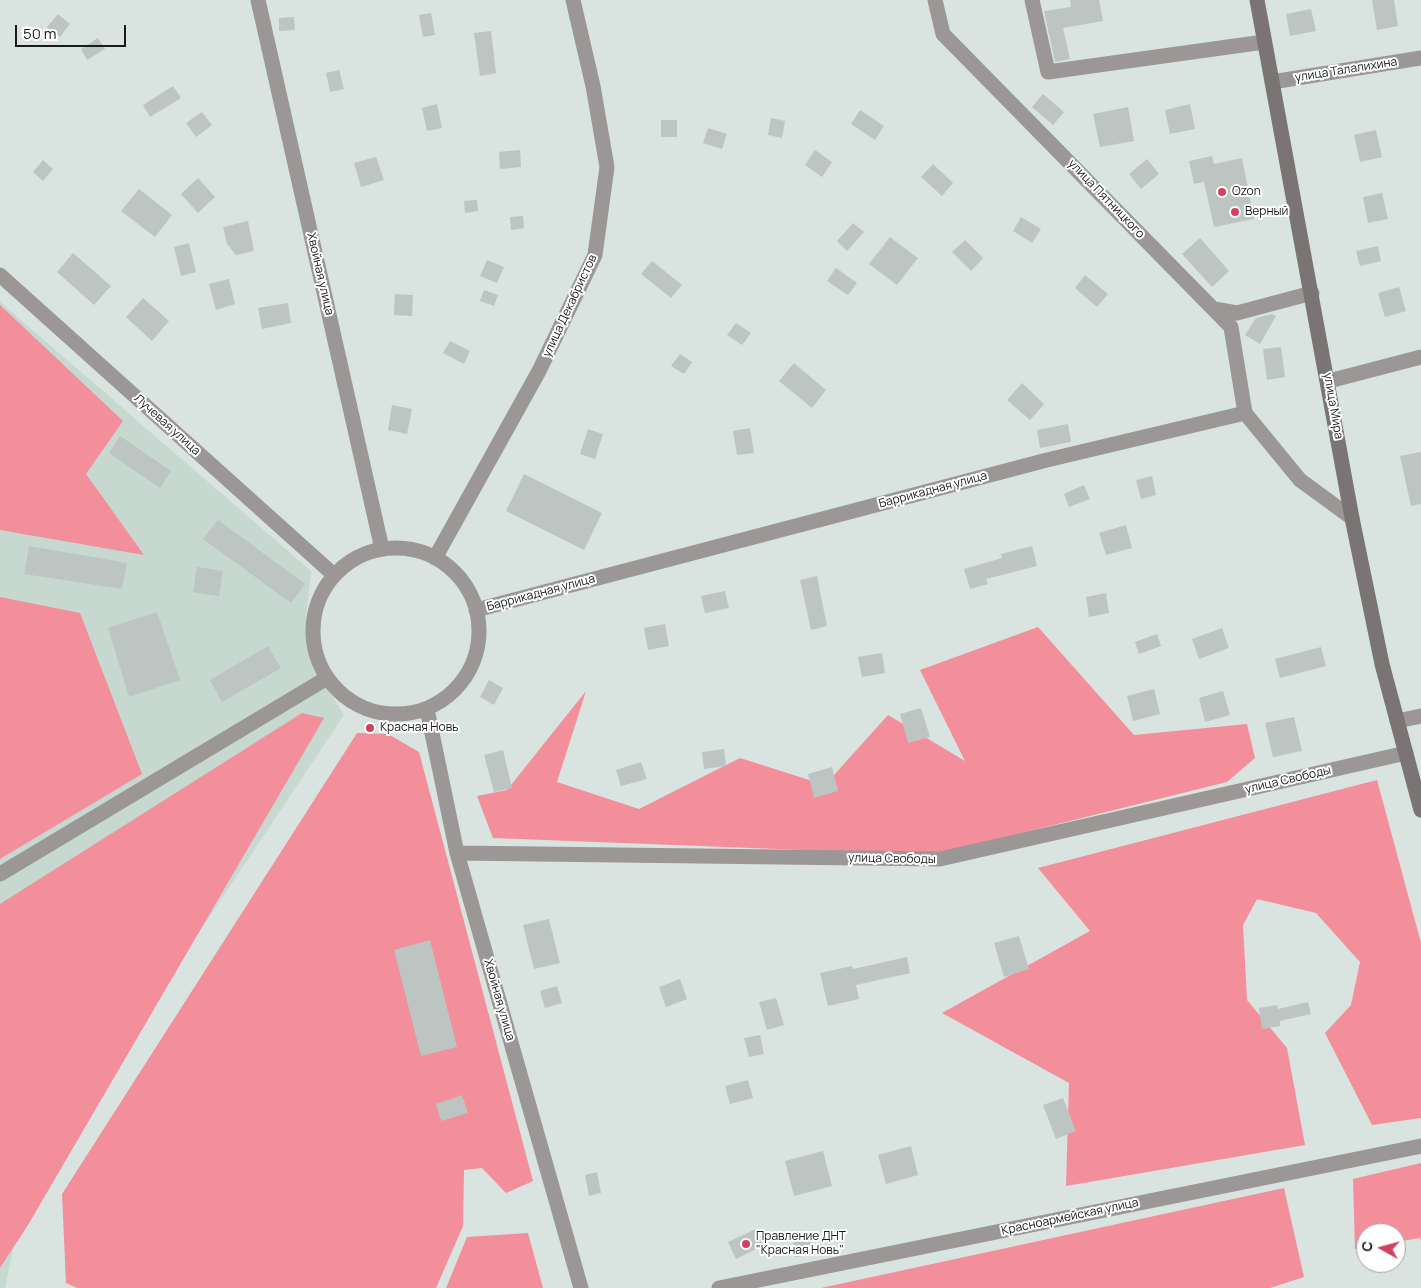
<!DOCTYPE html>
<html>
<head>
<meta charset="utf-8">
<style>
	body { margin:0 }
	#map { position:relative; width:1421px; height:1288px; overflow:hidden; background:#d9e3df; font-family:Manrope,sans-serif }
	canvas { display:block }
	.north { position:absolute; left:1356px; top:1223px; width:50px; height:50px; box-sizing:border-box; background:#fff; border:1px solid #a3a4a3; border-radius:50%; rotate:277deg; font-size:14px; font-weight:700; line-height:20px; text-align:center; color:#181b1a }
	.north::after { content:''; display:block; margin:auto; width:18px; height:22px; background:#d2425f; clip-path:polygon(50% 0,100% 100%,50% 72%,0 100%) }
	.scale { position:absolute; left:15px; top:25px; width:111px; height:22px; box-sizing:border-box; border:2px solid #181b1a; border-top:0; padding-left:6px; font-size:15px; line-height:18px; white-space:nowrap; color:#181b1a; -webkit-text-stroke:4px #fff; paint-order:stroke }
</style>
</head>
<body>
<div id="map">
<canvas width="1421" height="1288"></canvas>
<div class="north">С</div>
<div class="scale">50 m</div>
</div>
<script>
const ctx = document.querySelector('canvas').getContext('2d');
ctx.lineJoin = 'round';
function fill(path, color) { ctx.fillStyle = color; ctx.fill(path, 'evenodd'); }
const poly = rows => new Path2D(rows.map(r => 'M' + r).join(''));
function stroke(path, color, width, dash) { ctx.strokeStyle = color; ctx.lineWidth = width; ctx.lineCap = dash ? 'butt' : 'round'; ctx.setLineDash(dash || []); ctx.stroke(path); }
function write(font, color, halo, rows, align = 'center') {
  ctx.font = font + ' Manrope,sans-serif'; ctx.lineWidth = 4; ctx.setLineDash([]); ctx.textBaseline = 'middle'; ctx.strokeStyle = halo; ctx.fillStyle = color; for (const [text, x, y, turn = 0] of rows) {
    ctx.save(); ctx.translate(x, y); ctx.rotate((+turn || 0) * Math.PI / 180); ctx.textAlign = isNaN(turn) ? turn : align; if (halo) ctx.strokeText(text, 0, 0); ctx.fillText(text, 0, 0); ctx.restore();
  }
}
fill(poly([
	[0,302,311,571,306,618,313,666,344,715,24,1195,5,1288,0,1288]
]), '#c6d8d0');
fill(poly([
	[0,305,123,421,86,474,144,555,0,530],
	[0,597,80,613,142,774,0,859],
	[1038,627,1134,735,1247,724,1255,758,1227,782,933,855,493,838,477,796,507,790,586,691,557,782,639,809,740,758,825,785,888,715,965,761,920,670],
	[302,713,324,718,28,1225,0,1268,0,904],
	[357,733,388,734,419,752,533,1181,506,1193,482,1168,464,1170,463,1226,436,1288,77,1288,66,1283,62,1194],
	[1377,780,1421,943,1421,1118,1372,1125,1325,1033,1351,1005,1360,962,1316,913,1257,899,1243,925,1247,1000,1287,1048,1305,1145,1066,1186,1069,1083,942,1013,1090,931,1038,868],
	[1421,1163,1421,1241,1420,1238,1396,1242,1396,1233,1366,1233,1366,1248,1355,1249,1353,1179],
	[1284,1188,1304,1277,1270,1288,821,1288],
	[528,1233,543,1288,446,1288,467,1237]
]), '#f38e9b');
fill(poly([
	[1070,0,1099,0,1103,21,1063,28,1070,59,1055,62,1044,11,1071,7],
	[1372,0,1394,0,1398,26,1377,30],
	[1311,9,1316,31,1290,36,1286,14],
	[431,13,435,35,423,37,419,15],
	[58,14,70,24,60,37,47,27],
	[294,17,295,30,279,31,279,18],
	[491,31,496,73,480,76,474,33],
	[98,38,105,49,87,60,81,49],
	[339,70,344,89,330,92,326,73],
	[173,86,181,98,150,117,143,105],
	[1043,94,1064,112,1053,125,1032,107],
	[437,104,442,128,427,131,422,108],
	[1190,104,1195,129,1170,134,1165,110],
	[1128,107,1134,141,1100,147,1093,114],
	[860,110,884,126,875,140,851,124],
	[202,112,212,125,196,137,186,123],
	[771,118,785,121,782,138,768,135],
	[661,120,677,120,677,137,661,137],
	[708,128,727,134,722,149,703,143],
	[1376,130,1382,157,1360,162,1354,135],
	[520,150,521,167,500,169,499,152],
	[815,150,832,162,822,177,805,165],
	[1212,156,1214,164,1242,158,1254,219,1214,227,1204,182,1194,184,1189,161],
	[376,157,384,180,361,187,354,163],
	[1147,159,1159,174,1141,189,1129,174],
	[43,160,53,169,43,181,33,172],
	[933,164,953,183,942,196,921,177],
	[198,178,215,197,198,213,181,194],
	[139,189,172,215,155,237,121,211],
	[1382,193,1388,219,1368,223,1363,197],
	[477,200,478,211,465,213,464,201],
	[523,216,524,228,511,230,510,217],
	[1021,217,1041,229,1032,243,1013,231],
	[248,221,254,251,236,255,227,244,223,227],
	[853,223,864,232,847,251,837,241],
	[890,237,918,258,897,285,869,264],
	[1200,238,1229,271,1212,287,1182,254],
	[965,240,983,258,971,271,952,252],
	[189,243,196,272,181,276,174,247],
	[1378,246,1381,261,1360,266,1356,251],
	[73,253,111,286,94,305,57,272],
	[487,260,504,267,497,283,480,276],
	[652,261,682,285,671,298,641,274],
	[836,268,857,283,848,295,827,281],
	[1085,275,1108,294,1097,307,1075,288],
	[229,279,235,304,216,310,209,284],
	[1399,287,1406,311,1385,317,1378,293],
	[484,290,498,295,494,306,480,301],
	[395,294,413,295,412,316,394,315],
	[143,298,169,321,152,341,126,317],
	[288,303,291,323,262,329,258,308],
	[1272,314,1276,316,1260,344,1245,335,1256,318],
	[736,323,751,333,742,345,727,335],
	[450,341,470,351,464,364,443,353],
	[1281,347,1285,377,1267,380,1263,349],
	[680,354,692,362,684,374,671,366],
	[794,363,826,390,812,408,779,381],
	[1022,383,1044,404,1030,420,1007,400],
	[392,405,412,409,407,434,388,430],
	[1068,424,1071,442,1040,448,1037,430],
	[750,428,754,453,737,455,733,431],
	[588,429,603,434,595,459,580,454],
	[120,436,171,471,160,488,109,453],
	[1421,452,1421,504,1411,506,1400,456],
	[524,474,602,513,584,550,506,511],
	[1152,476,1156,495,1141,499,1136,480],
	[1084,485,1090,499,1069,507,1064,494],
	[218,520,305,584,291,603,203,539],
	[1126,525,1132,548,1106,555,1099,533],
	[29,546,127,563,122,589,24,574],
	[1032,546,1037,566,986,579,988,584,970,589,964,569,1002,558,1001,554],
	[197,567,223,571,219,596,193,592],
	[817,576,827,626,811,630,800,580],
	[725,591,729,608,705,613,701,596],
	[1106,593,1109,613,1089,617,1086,597],
	[157,612,180,680,129,697,108,628],
	[665,624,669,646,648,650,644,628],
	[1222,628,1229,648,1199,659,1192,639],
	[1157,634,1161,646,1139,654,1135,642],
	[268,646,281,668,222,702,210,680],
	[1321,647,1326,666,1280,678,1275,659],
	[882,653,885,673,862,677,858,657],
	[489,680,503,688,494,705,480,697],
	[1154,689,1160,714,1133,721,1127,696],
	[1223,691,1230,715,1205,722,1199,698],
	[921,708,930,737,908,743,900,714],
	[1294,717,1302,751,1273,757,1265,723],
	[724,749,726,766,704,769,702,752],
	[503,750,512,788,494,792,484,755],
	[641,762,647,779,621,786,616,770],
	[832,767,838,791,814,798,808,774],
	[549,919,560,963,534,969,523,925],
	[1019,936,1029,969,1004,977,994,943],
	[430,940,457,1047,421,1056,394,950],
	[907,957,910,973,856,985,859,999,828,1006,820,973,852,966,853,969],
	[680,979,687,999,666,1007,659,987],
	[557,986,562,1003,545,1008,540,991],
	[776,998,784,1025,767,1030,759,1002],
	[1308,1002,1311,1014,1280,1021,1280,1026,1262,1029,1259,1008,1277,1005,1278,1009],
	[760,1035,764,1054,749,1057,744,1038],
	[748,1080,753,1098,730,1104,725,1086],
	[462,1095,468,1113,441,1121,436,1104],
	[1063,1098,1076,1131,1056,1139,1043,1105],
	[911,1146,918,1175,886,1184,878,1155],
	[823,1151,832,1186,794,1196,785,1161],
	[597,1172,601,1193,589,1196,585,1175],
	[756,1229,764,1245,736,1259,728,1242],
	[810,1235,812,1255,795,1257,793,1237]
]), '#bcc5c1');
stroke(poly([
	[258,0,382,549],
	[935,0,943,34,1231,327,1245,413,1300,480,1352,518],
	[1032,0,1048,72,1264,42],
	[1272,82,1421,58],
	[0,275,334,575],
	[1214,309,1237,313,1312,293],
	[1329,381,1421,357],
	'313 631a83 83 0 1 1 166 0a83 83 0 1 1-166 0Z',
	[435,558,539,371,595,255,607,167,593,86,573,0],
	[476,610,1047,460,1245,413],
	[427,709,457,853,581,1288],
	[1397,721,1421,716],
	[457,853,940,859,1406,753],
	[0,874,327,678],
	[719,1288,1421,1146]
]), '#9b9797', 15);
stroke(poly([
	[1257,0,1352,518,1382,664,1421,810]
]), '#7a7474', 15);
for (const [x, y, r, color] of [
	[1222,192,5,"#d2425f"],
	[1235,212,5,"#d2425f"],
	[370,728,5,"#d2425f"],
	[746,1244,5,"#d2425f"]
]) { const dot = new Path2D(); dot.arc(x, y, r, 0, 2 * Math.PI); ctx.fillStyle = color; ctx.fill(dot); stroke(dot, '#fff', 2); }
write('12px', '#181b1a', '#fff', [
	["улица Талалихина",1346,70,-9],
	["улица Пятницкого",1106,199,46],
	["Хвойная улица",320,274,77],
	["улица Декабристов",570,306,-65],
	["улица Мира",1333,406,80],
	["Лучевая улица",167,425,42],
	["Баррикадная улица",933,490,-15],
	["Баррикадная улица",541,593,-15],
	["улица Свободы",1288,780,-13],
	["улица Свободы",892,859,1],
	["Хвойная улица",499,1000,74],
	["Красноармейская улица",1070,1217,-12]
]);
write('12px', '#181b1a', '#fff', [
	["Ozon",1232,192],
	["Верный",1245,212],
	["Красная Новь",380,728],
	["Правление ДНТ",756,1237],
	["\"Красная Новь\"",756,1251]
], 'left');
</script>
</body>
</html>
